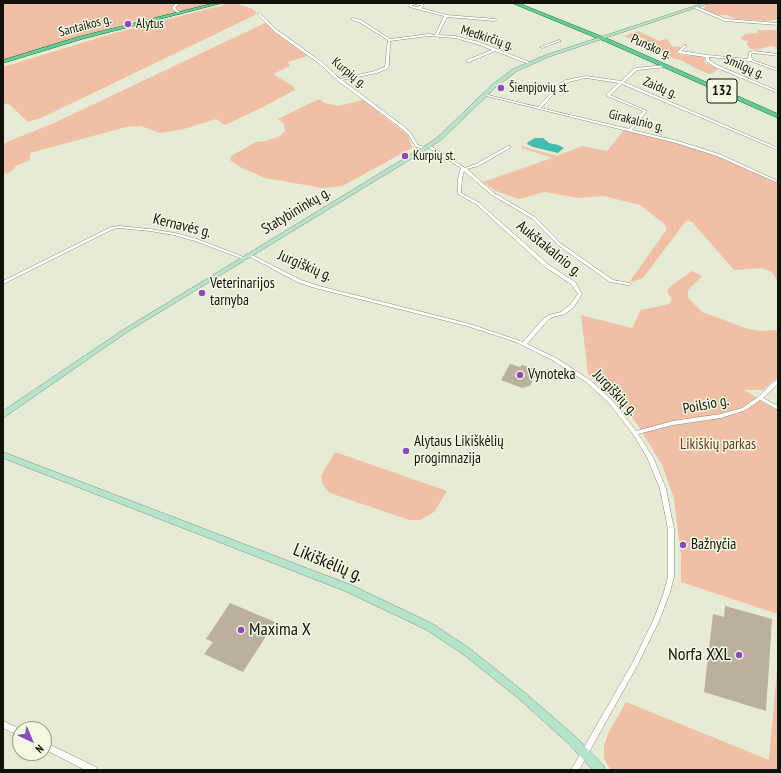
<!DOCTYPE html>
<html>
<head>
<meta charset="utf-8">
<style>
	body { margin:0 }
	#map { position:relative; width:781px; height:773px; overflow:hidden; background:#e5ebd4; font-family:"PT Sans Narrow",sans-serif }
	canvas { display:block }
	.frame { position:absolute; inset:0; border:4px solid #10120a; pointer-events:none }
	.north { position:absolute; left:12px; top:721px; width:40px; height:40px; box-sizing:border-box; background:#f3f8e1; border:1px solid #989c8b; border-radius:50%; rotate:136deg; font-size:11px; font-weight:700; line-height:16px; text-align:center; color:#10120a }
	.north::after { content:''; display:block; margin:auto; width:14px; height:18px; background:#8d48bc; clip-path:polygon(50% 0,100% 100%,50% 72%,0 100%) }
</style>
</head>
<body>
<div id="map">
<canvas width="781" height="773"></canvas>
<div class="frame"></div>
<div class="north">N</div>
</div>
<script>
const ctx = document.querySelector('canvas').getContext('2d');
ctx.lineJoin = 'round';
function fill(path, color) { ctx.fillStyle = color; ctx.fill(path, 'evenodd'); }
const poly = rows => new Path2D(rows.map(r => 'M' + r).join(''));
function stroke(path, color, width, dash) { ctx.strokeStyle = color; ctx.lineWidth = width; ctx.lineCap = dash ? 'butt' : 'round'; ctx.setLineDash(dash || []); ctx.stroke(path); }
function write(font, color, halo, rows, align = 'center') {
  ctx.font = font + ' "PT Sans Narrow",sans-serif'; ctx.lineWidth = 3; ctx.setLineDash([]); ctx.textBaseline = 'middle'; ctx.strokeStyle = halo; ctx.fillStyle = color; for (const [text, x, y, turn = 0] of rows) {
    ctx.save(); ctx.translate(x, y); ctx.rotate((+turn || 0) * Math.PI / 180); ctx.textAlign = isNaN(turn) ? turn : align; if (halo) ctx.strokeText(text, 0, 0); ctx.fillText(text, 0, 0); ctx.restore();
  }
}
fill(poly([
	[3,3,216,3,151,19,144,18,3,60],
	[231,3,238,3,242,6,251,8,256,12,255,15,41,118,28,122,10,105,3,103,3,67,111,34],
	[712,3,778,3,778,19,769,21,736,19,726,15,717,15,703,9,707,4],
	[265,23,307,56,288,62,290,66,273,74,294,87,295,90,261,108,225,125,216,119,184,129,160,133,141,126,126,127,30,153,30,160,16,166,9,173,3,174,3,145,9,141,52,124],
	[757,30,778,30,778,48,771,46,757,50,749,48,747,44,748,41,742,40,741,37,746,34,758,33],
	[638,31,659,41,667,39,673,47,678,46,681,48,676,53,680,55,698,56,704,58,705,63,718,68,713,73,709,74,695,68,683,61,672,58,624,36],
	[319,99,324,103,338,106,363,100,408,135,412,148,342,186,323,188,265,178,240,167,230,160,231,156,256,142,266,141,280,136,285,131,284,124,278,119],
	[624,130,670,141,714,155,778,183,778,282,772,272,761,268,734,270,692,222,688,221,685,222,643,278,632,282,630,281,667,229,663,223,640,205,604,196,578,198,545,192,519,199,496,191,483,182,552,158,522,148,521,146,557,156,582,146,607,151],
	[692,271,702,276,688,290,688,298,702,312,748,329,760,331,778,330,778,377,763,390,744,390,778,410,778,614,681,582,681,556,674,498,662,465,637,424,621,404,606,388,588,374,581,315,632,328,641,310,665,305,670,303,672,299,667,291,672,285],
	[335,452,447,491,434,512,420,520,409,520,330,493,326,489,322,483,321,476],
	[778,660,778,770,611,770,607,764,604,758,604,745,609,732,626,702,769,760]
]), '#f1bfa4');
fill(poly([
	[535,138,543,138,549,143,558,145,564,148,558,153,533,147,527,144,528,142]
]), '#44bcaf');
fill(poly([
	[510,364,520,367,522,365,538,370,530,386,522,388,501,380],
	[230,603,275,622,243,672,204,654,213,642,206,639],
	[725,606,772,619,766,711,704,692,713,614,724,617]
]), '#bab09b');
const street = poly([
	[176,3,179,3,175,8,180,12,180,14,178,14,172,8,176,3],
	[410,3,422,3,424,6,421,8,446,15,496,19,496,20,495,21,447,17,438,35,455,36,479,42,532,63,529,64,495,51,469,62,467,62,467,60,492,50,477,44,455,38,429,36,390,41,389,66,387,69,377,73,342,80,403,126,410,132,418,145,425,147,425,149,424,149,416,147,408,134,401,128,338,81,321,65,275,32,257,14,259,13,277,30,323,63,340,79,375,71,385,67,385,66,388,40,359,22,352,20,352,18,361,20,390,39,429,34,435,35,444,16,409,7,410,3],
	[415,4,420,5,421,6,417,7,412,6,412,5,415,4],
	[695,6,726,19,778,23,778,25,725,21,694,8,694,7,695,6],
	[559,40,561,41,542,48,540,47,559,40],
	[685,45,687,46,681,51,707,55,748,59,749,52,754,51,778,54,778,56,754,53,751,54,752,60,778,69,778,71,750,61,709,57,709,60,717,65,778,91,778,93,715,67,706,61,705,57,678,53,678,51,685,45],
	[665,65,667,66,666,67,637,70,624,82,778,148,778,150,622,84,610,95,647,111,632,130,678,141,719,154,778,181,778,183,717,156,676,143,482,95,484,94,538,107,559,84,566,80,586,76,621,81,635,68,665,65],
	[586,78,619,83,607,94,607,96,643,111,629,129,541,108,561,86,568,82,586,78],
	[427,145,429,145,465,168,476,164,508,146,510,146,510,148,478,166,467,169,494,193,535,217,560,243,613,280,630,283,630,285,628,285,610,282,558,245,533,219,492,195,464,171,462,179,461,193,478,202,549,265,575,282,582,294,574,307,565,314,553,317,548,320,527,344,556,358,590,380,612,400,636,431,673,421,721,414,742,408,758,397,776,380,778,379,778,384,763,398,778,406,778,410,760,400,746,410,721,418,673,425,638,434,653,457,666,489,674,529,674,577,669,595,659,621,637,666,579,770,571,770,633,662,653,621,663,595,668,577,668,529,660,489,647,457,633,434,608,402,586,382,552,360,516,342,467,326,315,288,297,282,247,255,249,254,250,254,301,280,319,286,470,324,523,342,544,318,549,315,561,312,570,305,578,294,571,284,545,267,476,204,458,194,458,179,461,168,427,147,427,145],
	[119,226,150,229,175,233,197,239,246,258,245,259,243,259,195,241,174,235,150,231,119,228,113,229,3,284,3,281,111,227,119,226],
	[3,721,20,729,20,736,3,728,3,721],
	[44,742,96,767,97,770,85,770,44,749,44,742]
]);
const secondary = poly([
	[704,3,710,3,548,57,517,71,496,87,442,139,432,146,127,332,3,418,3,411,123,330,428,144,438,137,492,85,513,69,546,55,704,3],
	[3,452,351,585,431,623,469,648,524,692,576,737,604,766,605,770,593,770,568,743,518,698,463,654,425,629,345,591,3,458,3,452]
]);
const primary = poly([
	[215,3,222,3,82,39,3,63,3,60,78,37,215,3],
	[512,3,518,3,613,41,778,114,778,118,609,43,512,3]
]);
stroke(street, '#878c77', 1);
stroke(secondary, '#878c77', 1);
stroke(primary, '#097239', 1);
fill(street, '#fff');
fill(secondary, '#b4e4cb');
fill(primary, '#69ca98');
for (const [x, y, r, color] of [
	[128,24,4,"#8d48bc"],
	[501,88,4,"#8d48bc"],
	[405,156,4,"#8d48bc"],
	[202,293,4,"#8d48bc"],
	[520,375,4,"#8d48bc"],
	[406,451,4,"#8d48bc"],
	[683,545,4,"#8d48bc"],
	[241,630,4,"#8d48bc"],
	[739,655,4,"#8d48bc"]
]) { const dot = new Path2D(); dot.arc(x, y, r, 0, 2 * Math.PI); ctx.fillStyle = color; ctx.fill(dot); stroke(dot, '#f3f8e1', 1.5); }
write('13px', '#10120a', '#f3f8e1', [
	["Alytus",136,24],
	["Šienpjovių st.",509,88],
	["Kurpių st.",413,156]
], 'left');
write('13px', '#10120a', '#f3f8e1', [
	["Santaikos g.",85,26,-15],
	["Medkirčių g.",487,38,18],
	["Punsko g.",651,47,24],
	["Smilgų g.",744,67,23],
	["Kurpių g.",349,73,39],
	["Zaidų g.",660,88,23],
	["Girakalnio g.",636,121,14]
]);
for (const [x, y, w] of [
	[722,91,30]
]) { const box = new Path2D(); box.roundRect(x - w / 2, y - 12, w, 24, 3); ctx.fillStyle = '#f3f8e1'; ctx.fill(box); stroke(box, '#10120a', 1); }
write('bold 14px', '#10120a', null, [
	["132",722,91]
]);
write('15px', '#10120a', '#f3f8e1', [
	["Statybininkų g.",296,211,-31],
	["Kernavės g.",182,226,14],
	["Aukštakalnio g.",549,249,39],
	["Jurgiškių g.",305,266,23],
	["Jurgiškių g.",615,393,46],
	["Poilsio g.",706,405,-11]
]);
write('15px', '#10120a', '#f3f8e1', [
	["Veterinarijos",210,284],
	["tarnyba",210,301],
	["Vynoteka",528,375],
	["Alytaus Likiškėlių",414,442],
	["progimnazija",414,459],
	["Bažnyčia",691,545]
], 'left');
write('15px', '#673617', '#f3f8e1', [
	["Likiškių parkas",718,445]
]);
write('18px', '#10120a', '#f3f8e1', [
	["Likiškėlių g.",328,563,22]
]);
write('18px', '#10120a', '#f3f8e1', [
	["Maxima X",249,630],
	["Norfa XXL",731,655,"right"]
], 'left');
</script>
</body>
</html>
